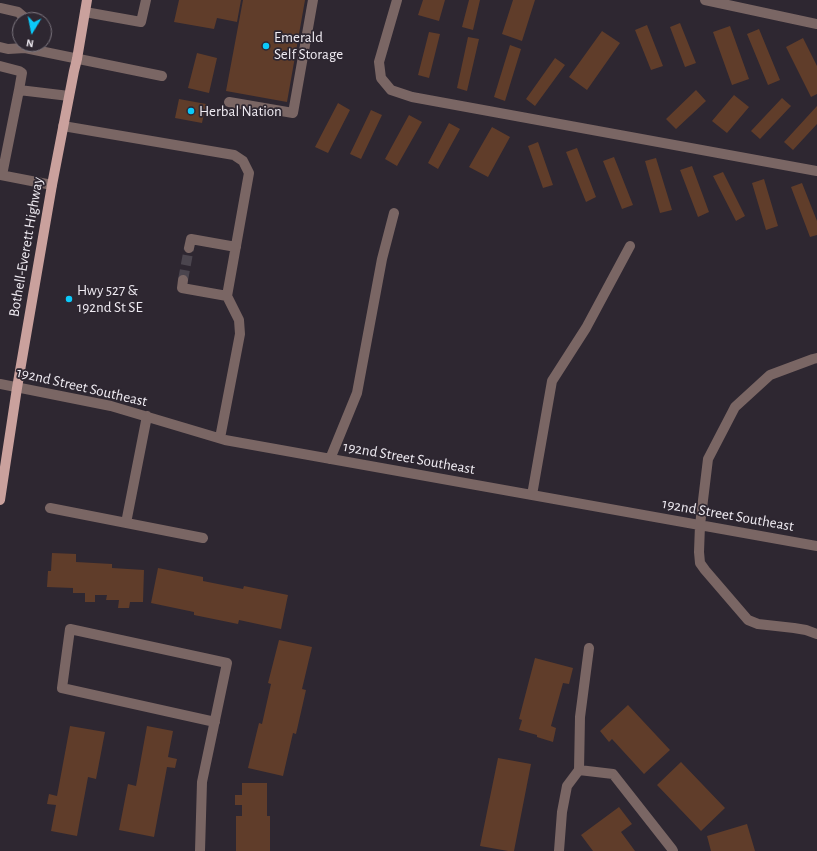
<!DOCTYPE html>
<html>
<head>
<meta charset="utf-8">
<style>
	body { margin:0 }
	#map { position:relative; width:817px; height:851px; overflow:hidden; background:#2e2731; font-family:"Alegreya Sans",sans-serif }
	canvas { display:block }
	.north { position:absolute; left:12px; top:12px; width:40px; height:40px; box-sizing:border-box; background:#2e2731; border:1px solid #7c767f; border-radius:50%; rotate:190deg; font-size:11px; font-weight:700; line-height:16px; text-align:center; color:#f0ecf3 }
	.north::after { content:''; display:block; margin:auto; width:14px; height:18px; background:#0bcafa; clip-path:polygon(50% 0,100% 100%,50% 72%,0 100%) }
</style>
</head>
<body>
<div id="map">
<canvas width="817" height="851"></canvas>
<div class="north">N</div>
</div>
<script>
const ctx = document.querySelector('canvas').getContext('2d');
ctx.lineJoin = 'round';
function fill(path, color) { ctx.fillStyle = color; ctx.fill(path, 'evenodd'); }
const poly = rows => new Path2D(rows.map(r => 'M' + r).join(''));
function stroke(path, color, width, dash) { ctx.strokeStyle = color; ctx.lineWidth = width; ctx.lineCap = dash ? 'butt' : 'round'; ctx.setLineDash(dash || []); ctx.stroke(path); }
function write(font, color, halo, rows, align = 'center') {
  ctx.font = font + ' "Alegreya Sans",sans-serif'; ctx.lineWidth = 3.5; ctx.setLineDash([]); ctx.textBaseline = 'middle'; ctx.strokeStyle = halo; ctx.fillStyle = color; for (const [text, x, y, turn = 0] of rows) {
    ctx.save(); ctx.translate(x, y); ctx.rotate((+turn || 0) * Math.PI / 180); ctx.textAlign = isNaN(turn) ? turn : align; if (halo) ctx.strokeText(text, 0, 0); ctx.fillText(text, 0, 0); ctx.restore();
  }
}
fill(poly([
	[179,0,241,0,237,22,217,18,214,29,174,22],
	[243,0,305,0,287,102,226,91],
	[423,0,445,0,439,21,418,15],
	[469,0,480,0,473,30,462,27],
	[513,0,535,0,522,41,502,34],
	[680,23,696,63,685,67,670,27],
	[647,25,663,66,651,70,635,30],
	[730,26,749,79,732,85,713,32],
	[759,29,780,80,768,85,747,34],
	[602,31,620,43,587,90,569,77],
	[429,32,440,34,429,78,418,75],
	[468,37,479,39,467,91,457,88],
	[803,38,817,66,817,94,811,97,786,47],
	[510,45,521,49,505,101,494,97],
	[197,53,217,58,209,93,188,88],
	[555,58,565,65,535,106,526,99],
	[696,90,706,101,676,129,666,119],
	[734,95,749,107,727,133,712,121],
	[782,98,791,106,760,139,751,131],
	[179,99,206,104,202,123,175,118],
	[338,103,350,110,328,153,315,147],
	[817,106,817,124,793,150,784,142],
	[371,110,382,115,361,159,350,154],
	[409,115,422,122,397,166,385,159],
	[449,123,460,129,438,169,428,163],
	[492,127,510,137,488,177,469,167],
	[538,142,553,185,543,188,528,146],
	[577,148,596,197,586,202,566,152],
	[614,157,633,205,622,209,603,161],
	[656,158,672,210,660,213,645,161],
	[692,166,709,212,698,217,680,170],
	[723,172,745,216,736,221,713,176],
	[764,179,778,226,766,230,752,183],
	[802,183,817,221,817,235,810,237,791,187],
	[52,553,76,554,76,562,112,564,112,568,144,570,143,602,130,602,129,608,118,608,119,600,106,600,107,595,95,595,95,602,85,602,85,593,73,593,73,588,47,587,48,571,51,571],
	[158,568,203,577,203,581,243,589,244,586,288,595,281,629,239,620,238,624,194,615,194,612,151,603],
	[279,640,312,647,302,689,306,690,296,734,293,733,283,776,248,768,259,723,262,724,271,684,268,683],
	[535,658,573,668,569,684,563,683,551,726,556,728,553,742,537,737,537,735,519,730,522,720,519,719],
	[628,705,670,750,644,774,612,739,609,742,600,731],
	[70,726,105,732,96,779,88,777,77,836,51,831,56,805,47,804,49,794,57,796],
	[147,726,173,731,168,757,177,759,175,768,167,767,154,837,119,830,128,784,136,786],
	[498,758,531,764,514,851,508,851,480,846],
	[681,762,725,808,701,831,657,785],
	[242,783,267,783,267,816,270,816,270,851,236,851,236,816,242,816,242,805,235,805,235,795,242,795],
	[619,807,632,824,621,832,635,851,593,851,581,835],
	[747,824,755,851,711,851,707,836]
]), '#603d2a');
stroke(poly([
	[183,280,189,248]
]), '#4b454e', 10, [10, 5]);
stroke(poly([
	[397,0,379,62,381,78,391,90,412,97,817,171],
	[705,0,817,24],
	[0,8,18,12,25,18,26,20],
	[85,12,141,22,146,0],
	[0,47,8,49,25,48,162,76],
	[0,66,19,71,22,73,19,90,69,96],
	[229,102,293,113,313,0],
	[63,126,234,155,243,161,249,173,227,296,239,320,240,334,220,438],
	[0,175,52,185],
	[2,175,19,90],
	[189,248,191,239,236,247],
	[183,280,182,288,227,296],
	[817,358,813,359,770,375,735,407,708,459,700,525,699,552,700,563,705,570,748,620,758,624,794,628,806,630,817,634],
	[0,384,111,406,225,440,817,546],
	[330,459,357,393,382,259,394,213],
	[532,495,552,381,586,328,630,246],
	[50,508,203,538],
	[126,523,147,416],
	[579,770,580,717,589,648],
	[200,851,202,782,227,663,70,629,62,688,215,722],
	[559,851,562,812,567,786,579,770,613,774,672,849,673,851]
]), '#7a6664', 10);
stroke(poly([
	[0,500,17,388,52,185,74,71,77,59,87,0]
]), '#caa19d', 10);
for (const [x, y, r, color] of [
	[266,46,4,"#0bcafa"],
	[191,111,4,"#0bcafa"],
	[69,299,4,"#0bcafa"]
]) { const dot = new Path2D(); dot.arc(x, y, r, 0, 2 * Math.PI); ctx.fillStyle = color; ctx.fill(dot); stroke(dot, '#2e2731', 1.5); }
write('15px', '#f0ecf3', '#2e2731', [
	["Emerald",274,37],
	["Self Storage",274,54],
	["Herbal Nation",199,111],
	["Hwy 527 &",77,290],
	["192nd St SE",77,307]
], 'left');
write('15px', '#f0ecf3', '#2e2731', [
	["Bothell-Everett Highway",26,247,-80],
	["192nd Street Southeast",82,387,13],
	["192nd Street Southeast",409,458,10],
	["192nd Street Southeast",728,515,10]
]);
</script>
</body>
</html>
